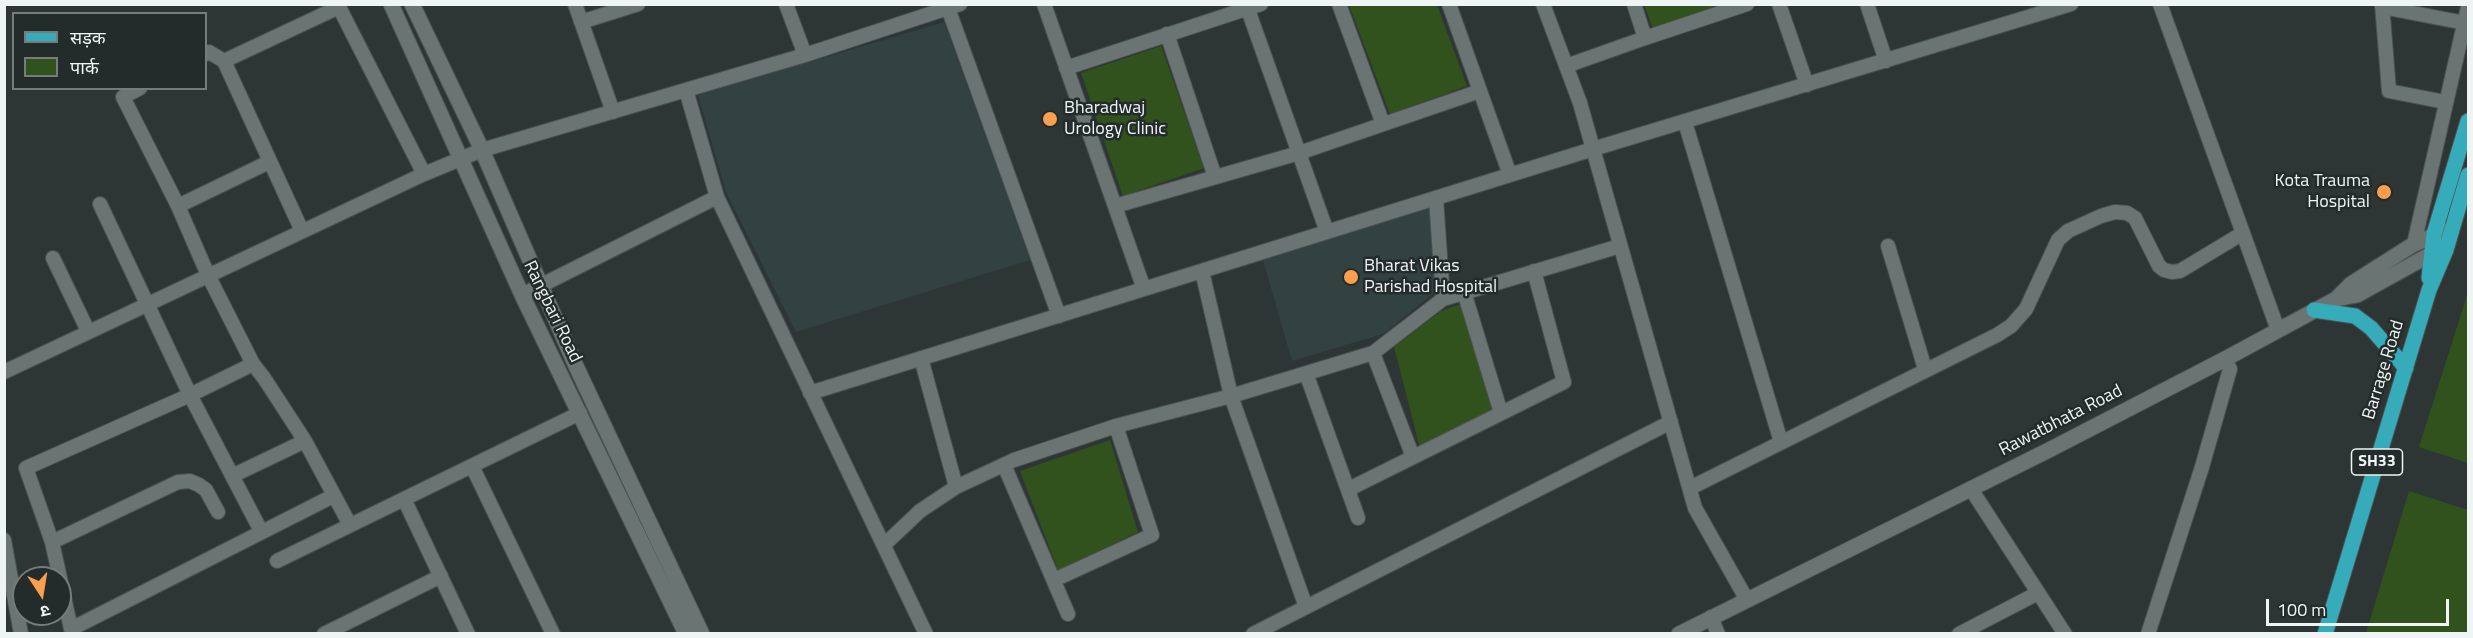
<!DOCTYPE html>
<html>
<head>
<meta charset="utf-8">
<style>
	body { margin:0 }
	#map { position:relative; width:2473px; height:638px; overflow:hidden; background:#2e3635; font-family:"Titillium Web","Noto Sans Devanagari",sans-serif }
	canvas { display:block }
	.frame { position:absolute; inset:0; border:6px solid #eff5f4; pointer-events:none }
	.legend { position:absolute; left:12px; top:12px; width:195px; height:78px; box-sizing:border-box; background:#242c2b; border:2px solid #757c7b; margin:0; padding:8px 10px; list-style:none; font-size:18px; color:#eff5f4 }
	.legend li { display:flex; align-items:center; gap:12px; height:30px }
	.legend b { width:30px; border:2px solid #757c7b }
	.north { position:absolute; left:12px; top:566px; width:60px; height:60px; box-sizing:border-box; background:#242c2b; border:2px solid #757c7b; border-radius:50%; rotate:168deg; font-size:16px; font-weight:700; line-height:24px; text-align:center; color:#eff5f4 }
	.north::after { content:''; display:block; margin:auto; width:21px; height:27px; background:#fa9f4e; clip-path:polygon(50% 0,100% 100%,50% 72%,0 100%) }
	.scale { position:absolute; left:2266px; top:599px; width:183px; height:27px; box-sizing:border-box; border:3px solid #eff5f4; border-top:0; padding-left:8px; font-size:18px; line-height:21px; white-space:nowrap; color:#eff5f4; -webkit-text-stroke:4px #242c2b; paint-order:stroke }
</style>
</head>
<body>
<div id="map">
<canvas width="2473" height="638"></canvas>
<div class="frame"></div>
<ul class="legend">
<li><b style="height:8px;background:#36abba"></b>सड़क</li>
<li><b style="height:16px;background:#31521c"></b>पार्क</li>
</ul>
<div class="north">उ</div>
<div class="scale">100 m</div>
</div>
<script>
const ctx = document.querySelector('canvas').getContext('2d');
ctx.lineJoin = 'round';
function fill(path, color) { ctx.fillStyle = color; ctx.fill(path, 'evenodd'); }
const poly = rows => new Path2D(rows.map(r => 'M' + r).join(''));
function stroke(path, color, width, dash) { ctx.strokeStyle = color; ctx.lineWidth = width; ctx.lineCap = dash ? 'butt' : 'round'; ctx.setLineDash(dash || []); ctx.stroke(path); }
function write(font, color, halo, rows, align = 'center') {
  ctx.font = font + ' "Titillium Web",sans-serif'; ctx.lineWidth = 5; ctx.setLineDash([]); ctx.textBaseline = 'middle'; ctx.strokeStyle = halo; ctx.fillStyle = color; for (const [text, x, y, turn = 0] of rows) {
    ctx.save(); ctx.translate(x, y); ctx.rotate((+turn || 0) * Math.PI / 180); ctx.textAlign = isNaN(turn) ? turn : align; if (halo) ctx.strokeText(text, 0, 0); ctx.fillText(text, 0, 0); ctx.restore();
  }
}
fill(poly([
	[944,22,1030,260,796,332,726,192,698,95],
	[1430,208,1434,293,1383,334,1292,361,1263,260]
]), '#314240');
fill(poly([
	[1644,4,1724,5,1653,29],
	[1349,5,1437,5,1467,86,1390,114],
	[1161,46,1204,168,1123,196,1081,73],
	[2468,292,2468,463,2419,447],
	[1461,304,1492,410,1420,448,1394,347,1441,311],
	[1110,440,1138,532,1058,570,1020,471],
	[2409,491,2468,510,2468,633,2366,633]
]), '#31521c');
const minor = poly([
	[575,4,613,112],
	[786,4,805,55],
	[1044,4,1144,289],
	[1246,4,1327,232],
	[1339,4,1383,124],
	[1449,4,1510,175],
	[1543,4,1580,103,1695,508,1747,600],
	[1634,4,1645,38,1747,4],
	[1779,4,1807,85],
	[1867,4,1886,61],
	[2160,4,2278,330],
	[2382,4,2389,91,2445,102],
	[2382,7,2465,23],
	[948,8,1059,316],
	[581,22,638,4],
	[1167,34,1215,177],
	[206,54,209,52,224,61,302,231],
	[224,61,339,7,424,174],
	[1566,66,1645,38],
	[1066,68,1261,4],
	[140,88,123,97,178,206,208,275,253,364,264,378,305,441,350,525],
	[686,90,717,197,926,634],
	[1685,122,1781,442],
	[1436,198,1443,299],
	[100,204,190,395,261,531],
	[178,206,269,162],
	[1115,206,1299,153,1480,91],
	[2414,244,2468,7],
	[1888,246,1925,369],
	[53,258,88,331],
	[1202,271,1231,396,1306,607],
	[1464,292,1501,413],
	[522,295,717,197],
	[1373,353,1413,457],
	[921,358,956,487],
	[4,372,424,174,482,150,805,55,960,4],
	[1306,373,1358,518],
	[810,393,1593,149,2071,4],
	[1004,465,1068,614],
	[472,466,553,634],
	[234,475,305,441],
	[1690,488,1997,335,2011,326,2026,309,2058,240,2068,231,2101,216,2115,212,2127,213,2135,218,2159,266,2164,270,2172,272,2180,271,2243,233],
	[1349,489,1564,382,1534,271],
	[1971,489,2065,634],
	[404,499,468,634],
	[4,540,21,634],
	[52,542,178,482,190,481,199,485,206,490,218,512],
	[884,545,920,511,956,487,1014,460,1116,426,1231,396,1373,353,1443,299,1620,246],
	[277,561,580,413],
	[60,578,52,542,26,468,190,395,253,364],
	[60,579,71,629,333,496],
	[1054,580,1152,535,1116,426],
	[1711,617,1718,634],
	[324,634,441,576],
	[1253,634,1671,422],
	[1959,634,2038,593],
	[2148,634,2202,467,2230,369,2225,359]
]);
const tertiary = poly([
	[391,4,522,295,686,634],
	[412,4,482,150,575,364,702,634]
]);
const secondary = poly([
	[2336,299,2357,295,2431,254,2442,251],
	[1679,634,2049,450,2225,359,2336,299,2351,284,2414,244,2445,231]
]);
const primary = poly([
	[2429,278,2434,234,2468,121],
	[2314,310,2355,316,2371,328,2406,368],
	[2325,634,2429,290,2446,250,2468,175]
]);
stroke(minor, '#4a5251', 16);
stroke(tertiary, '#4a5251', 17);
stroke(secondary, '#4a5251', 17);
stroke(primary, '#4a5251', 17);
stroke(minor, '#6a7473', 14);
stroke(tertiary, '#6a7473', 15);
stroke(secondary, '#6a7473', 15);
stroke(primary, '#36abba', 15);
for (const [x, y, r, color] of [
	[1050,119,8,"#fa9f4e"],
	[2384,192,8,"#fa9f4e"],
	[1351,277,8,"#fa9f4e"]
]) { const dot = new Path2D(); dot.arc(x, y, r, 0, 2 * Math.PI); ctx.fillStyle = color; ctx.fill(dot); stroke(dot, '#242c2b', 2); }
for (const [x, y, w] of [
	[2377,462,51]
]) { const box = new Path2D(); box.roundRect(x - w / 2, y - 13, w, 26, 4.5); ctx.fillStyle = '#242c2b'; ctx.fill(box); stroke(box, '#eff5f4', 1.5); }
write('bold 16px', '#eff5f4', null, [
	["SH33",2377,462]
]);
write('18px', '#eff5f4', '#242c2b', [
	["Bharadwaj",1064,109],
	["Urology Clinic",1064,130],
	["Kota Trauma",2370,182,"right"],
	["Hospital",2370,203,"right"],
	["Bharat Vikas",1364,267],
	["Parishad Hospital",1364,288]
], 'left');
write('18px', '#eff5f4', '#242c2b', [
	["Rangbari Road",552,312,64],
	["Barrage Road",2384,370,-73],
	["Rawatbhata Road",2061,421,-27]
]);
</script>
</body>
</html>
